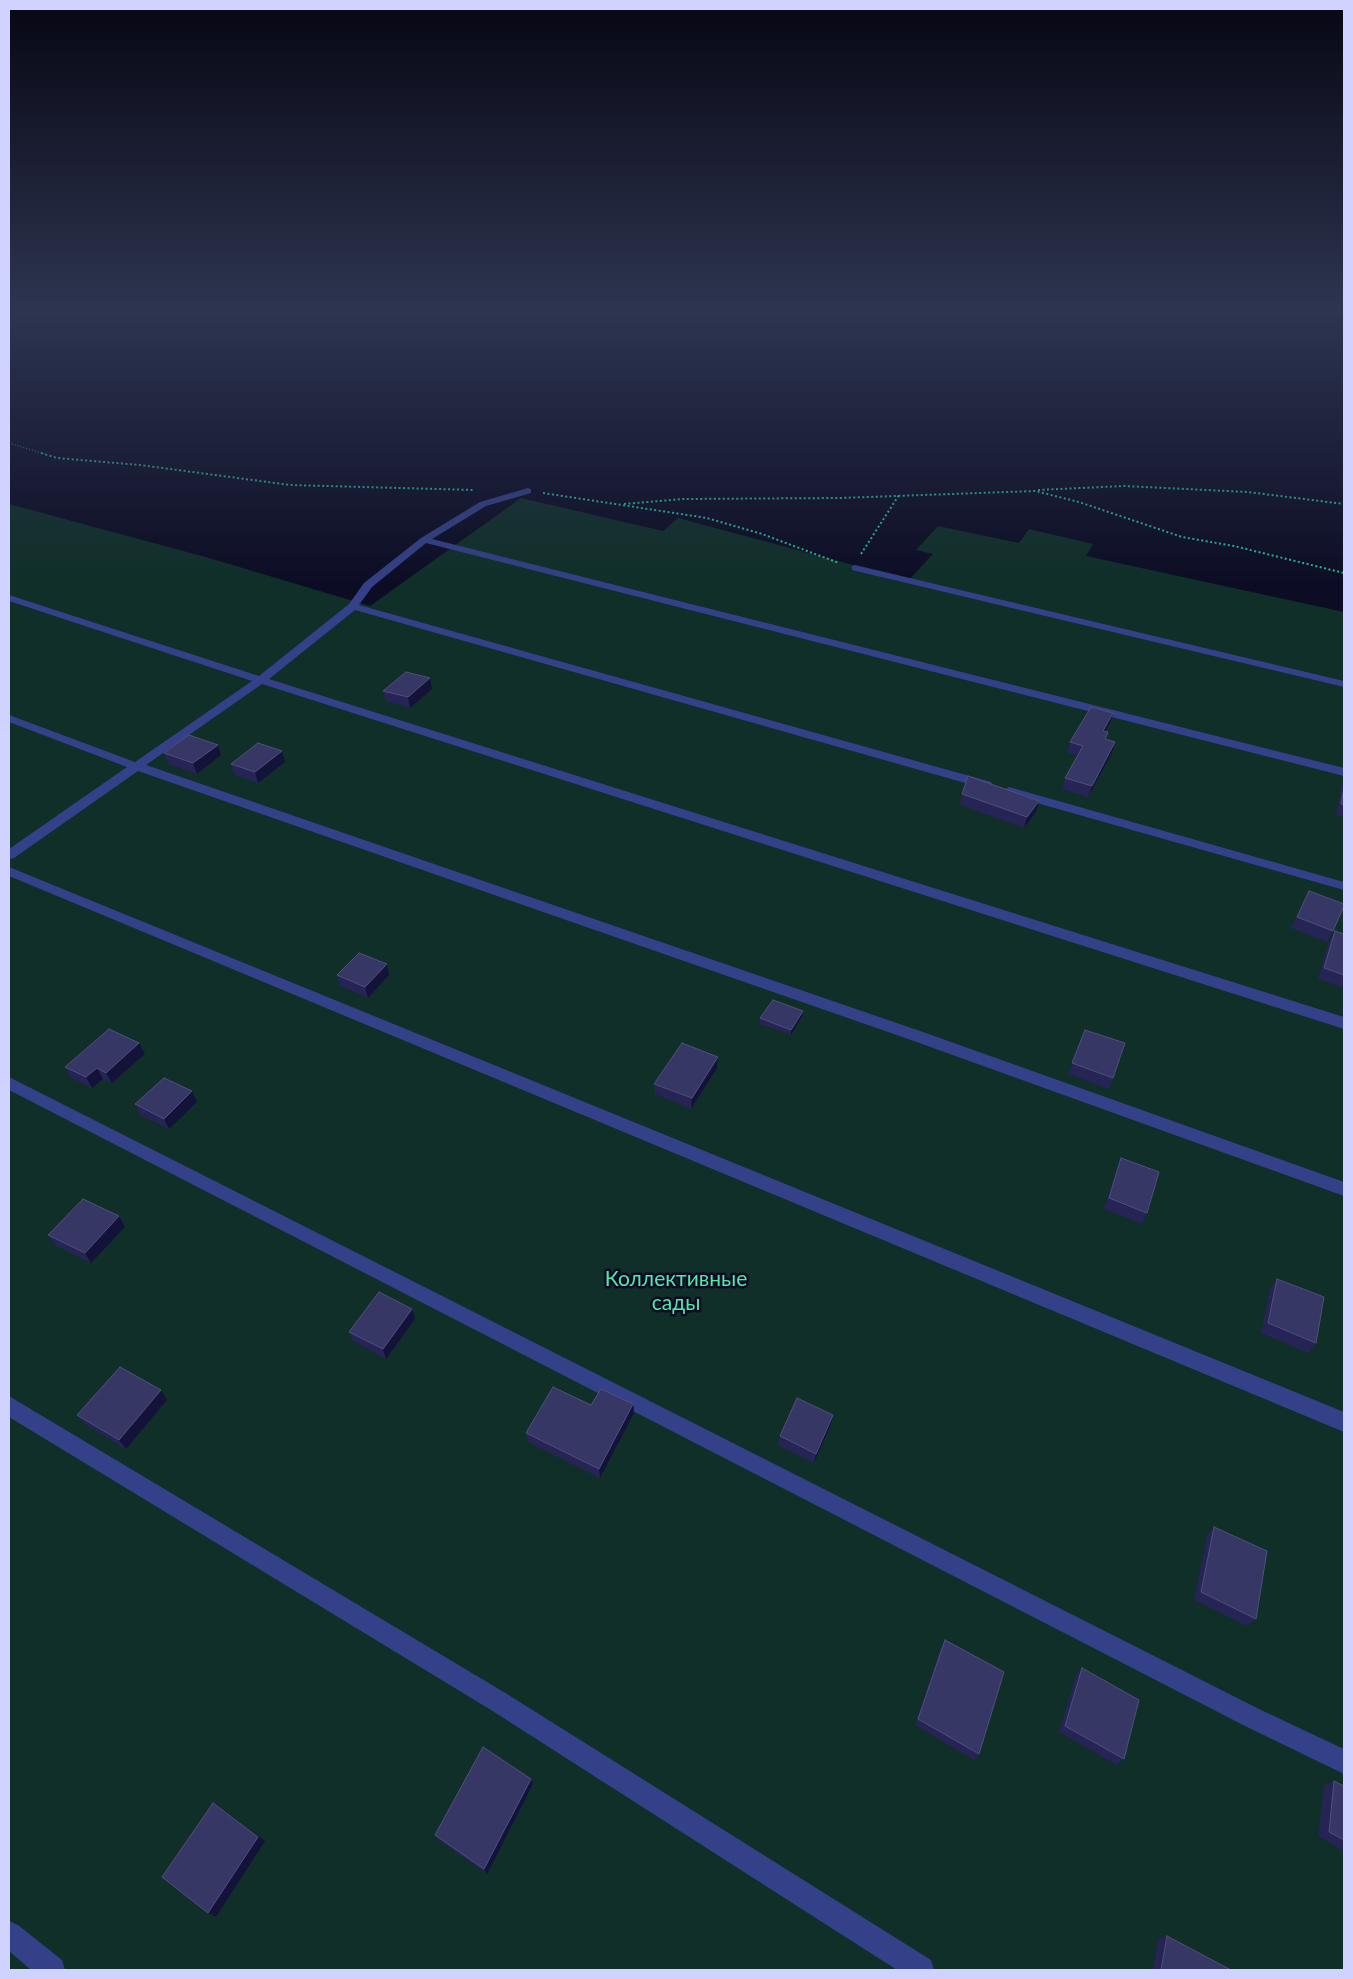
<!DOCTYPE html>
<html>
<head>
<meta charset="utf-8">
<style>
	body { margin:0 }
	#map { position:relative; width:1353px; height:1979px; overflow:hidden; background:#0c0d24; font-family:Lato,sans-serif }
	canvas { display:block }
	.frame { position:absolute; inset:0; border:10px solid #d0d3ff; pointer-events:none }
</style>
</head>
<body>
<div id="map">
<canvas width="1353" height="1979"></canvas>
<div class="frame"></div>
</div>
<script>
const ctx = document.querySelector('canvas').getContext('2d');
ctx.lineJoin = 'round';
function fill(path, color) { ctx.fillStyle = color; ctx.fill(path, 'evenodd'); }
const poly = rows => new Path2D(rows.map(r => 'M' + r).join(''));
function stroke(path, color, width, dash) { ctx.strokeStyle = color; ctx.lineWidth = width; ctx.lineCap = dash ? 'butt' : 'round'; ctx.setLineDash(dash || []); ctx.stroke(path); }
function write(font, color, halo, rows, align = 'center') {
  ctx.font = font + ' Lato,sans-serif'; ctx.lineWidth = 5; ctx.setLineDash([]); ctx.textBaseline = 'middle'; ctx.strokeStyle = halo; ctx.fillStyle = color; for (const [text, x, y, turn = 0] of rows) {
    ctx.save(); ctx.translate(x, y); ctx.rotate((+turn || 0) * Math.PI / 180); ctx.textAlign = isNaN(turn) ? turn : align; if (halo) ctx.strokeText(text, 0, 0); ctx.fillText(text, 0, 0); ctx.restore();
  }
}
fill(poly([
	[521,498,663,531,678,518,909,580,933,554,916,550,938,526,1019,543,1029,529,1093,544,1086,556,1344,612,1344,1970,9,1970,9,504,209,558,370,606]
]), '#0f2f28');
stroke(poly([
	[9,443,45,454]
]), '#26bd99', 1, [1, 2]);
stroke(poly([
	[41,453,57,458,140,465,290,485,474,490],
	[1038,490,1124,486,1248,492,1344,504],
	[543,493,707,518,762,534,839,563],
	[624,504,683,499,840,498,1035,491,1079,502,1182,537,1234,546,1344,573],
	[861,554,899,495]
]), '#26bd99', 2, [2, 2.5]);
fill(poly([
	[528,488,531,489,531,493,486,506,432,539,1344,768,1344,776,426,543,372,587,359,605,991,782,993,785,991,788,983,788,355,610,269,679,1344,1017,1344,1029,262,684,146,765,923,1032,1344,1182,1344,1196,911,1040,138,771,14,858,9,859,9,849,127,767,9,722,9,715,135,762,252,681,9,601,9,595,259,676,349,604,364,583,421,538,480,502,528,488],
	[855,565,1344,681,1344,687,852,570,852,566,855,565],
	[1009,787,1344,882,1344,890,1005,794,1003,791,1009,787],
	[9,867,1344,1412,1344,1432,9,876,9,867],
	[9,1077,1261,1710,1344,1749,1344,1774,1245,1726,9,1090,9,1077],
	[9,1396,507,1694,931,1960,934,1970,897,1970,491,1710,9,1417,9,1396],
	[9,1921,18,1925,62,1960,65,1970,31,1970,9,1951,9,1921]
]), '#344087');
fill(poly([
	[430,678,432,689,410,708,386,701,383,691],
	[1113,713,1110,723,1105,731,1106,740,1115,742,1112,753,1088,797,1062,789,1065,778,1078,756,1067,753,1070,742],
	[164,753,221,755,197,774,168,764],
	[285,762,258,783,234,775,231,764],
	[1344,781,1344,817,1336,815,1341,789],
	[962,794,1036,812,1024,828,960,805],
	[1309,891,1333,931,1327,942,1291,928],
	[1335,931,1344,934,1344,988,1318,979,1329,942],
	[387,964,389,975,368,998,340,986,337,975],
	[1344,999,1344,1013,1341,1012],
	[803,1011,802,1016,791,1035,760,1024,760,1018],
	[1085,1030,1113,1078,1109,1089,1068,1074],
	[145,1054,112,1083,103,1079,92,1088,71,1078,65,1067],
	[718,1057,717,1068,691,1109,655,1094,654,1084],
	[197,1102,169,1129,140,1115,135,1104],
	[1121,1158,1147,1213,1142,1224,1104,1209,1117,1168],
	[119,1216,125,1227,91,1263,55,1245,48,1235],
	[1277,1279,1316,1343,1308,1353,1261,1333,1270,1289],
	[415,1319,386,1359,353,1341,349,1332],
	[161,1390,167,1400,126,1449,85,1424,77,1415],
	[633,1404,634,1413,600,1478,528,1442,526,1433,591,1405],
	[833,1415,831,1424,814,1463,778,1445,780,1436],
	[1214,1527,1256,1619,1247,1626,1194,1600,1207,1536],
	[945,1640,979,1754,974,1760,915,1725,941,1647],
	[1082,1668,1124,1759,1117,1765,1059,1732,1076,1675],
	[531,1779,533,1784,487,1874,439,1840,435,1835],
	[1334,1781,1344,1786,1344,1851,1318,1836,1324,1786],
	[1167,1936,1231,1970,1153,1970,1158,1939]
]), '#252454');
fill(poly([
	[430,678,432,689,410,708,408,697],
	[1113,713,1110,723,1100,741,1103,731],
	[1115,742,1112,753,1088,797,1092,786],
	[218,745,221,755,197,774,193,763],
	[282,751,285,762,258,783,255,772],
	[1039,801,1036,812,1024,828,1027,817],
	[387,964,389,975,368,998,365,987],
	[803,1011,802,1016,791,1035,791,1030],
	[139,1043,145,1054,112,1083,106,1073],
	[718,1057,717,1068,691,1109,692,1098],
	[97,1068,103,1079,92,1088,86,1077],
	[192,1091,197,1102,169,1129,164,1119],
	[119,1216,125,1227,91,1263,85,1253],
	[412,1309,415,1319,386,1359,383,1349],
	[161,1390,167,1400,126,1449,119,1440],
	[633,1404,634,1413,600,1478,599,1469],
	[833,1415,831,1424,814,1463,816,1454],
	[531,1779,533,1784,487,1874,484,1869],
	[213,1803,265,1841,216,1917,208,1913]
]), '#131339');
const building = poly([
	[406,672,430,678,408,697,383,691,406,672],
	[1091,707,1113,713,1103,731,1108,732,1105,739,1115,742,1092,786,1065,778,1083,746,1070,742,1091,707],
	[189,735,218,745,193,763,164,753,189,735],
	[258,743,282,751,255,772,231,764,258,743],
	[968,776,1039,801,1027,817,962,794,968,776],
	[1344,787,1344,805,1341,804,1344,787],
	[1309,891,1344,904,1344,906,1333,931,1297,917,1309,891],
	[1335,931,1344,934,1344,975,1324,968,1335,931],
	[359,953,387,964,365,987,337,975,359,953],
	[773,1000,803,1011,791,1030,760,1018,773,1000],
	[109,1029,139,1043,106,1073,97,1068,86,1077,65,1067,109,1029],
	[1085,1030,1125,1043,1113,1078,1072,1063,1085,1030],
	[682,1043,718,1057,692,1098,654,1084,682,1043],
	[164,1078,192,1091,164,1119,135,1104,164,1078],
	[1121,1158,1159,1172,1147,1213,1109,1198,1121,1158],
	[83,1199,119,1216,85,1253,48,1235,83,1199],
	[1277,1279,1324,1297,1316,1343,1268,1323,1277,1279],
	[379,1292,412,1309,383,1349,349,1332,379,1292],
	[120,1367,161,1390,119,1440,77,1415,120,1367],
	[553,1387,591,1405,601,1389,633,1404,599,1469,526,1433,553,1387],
	[797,1398,833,1415,816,1454,780,1436,797,1398],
	[1214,1527,1267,1551,1256,1619,1201,1592,1214,1527],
	[945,1640,1004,1672,979,1754,918,1719,945,1640],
	[1082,1668,1139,1700,1124,1759,1065,1726,1082,1668],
	[483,1747,531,1779,484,1869,435,1835,483,1747],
	[1334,1781,1344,1786,1344,1840,1329,1832,1334,1781],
	[213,1803,258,1837,208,1913,162,1877,213,1803],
	[1167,1936,1231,1970,1161,1970,1167,1936]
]);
fill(building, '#373766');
stroke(building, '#4f4f7e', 1);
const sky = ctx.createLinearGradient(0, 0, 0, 588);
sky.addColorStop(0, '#070714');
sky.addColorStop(0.53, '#2e3550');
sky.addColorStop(1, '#2e355000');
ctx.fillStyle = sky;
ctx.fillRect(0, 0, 1353, 588);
write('21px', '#53e8a8', '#0c0d24', [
	["Коллективные",676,1279],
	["сады",676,1303]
]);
</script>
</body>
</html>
